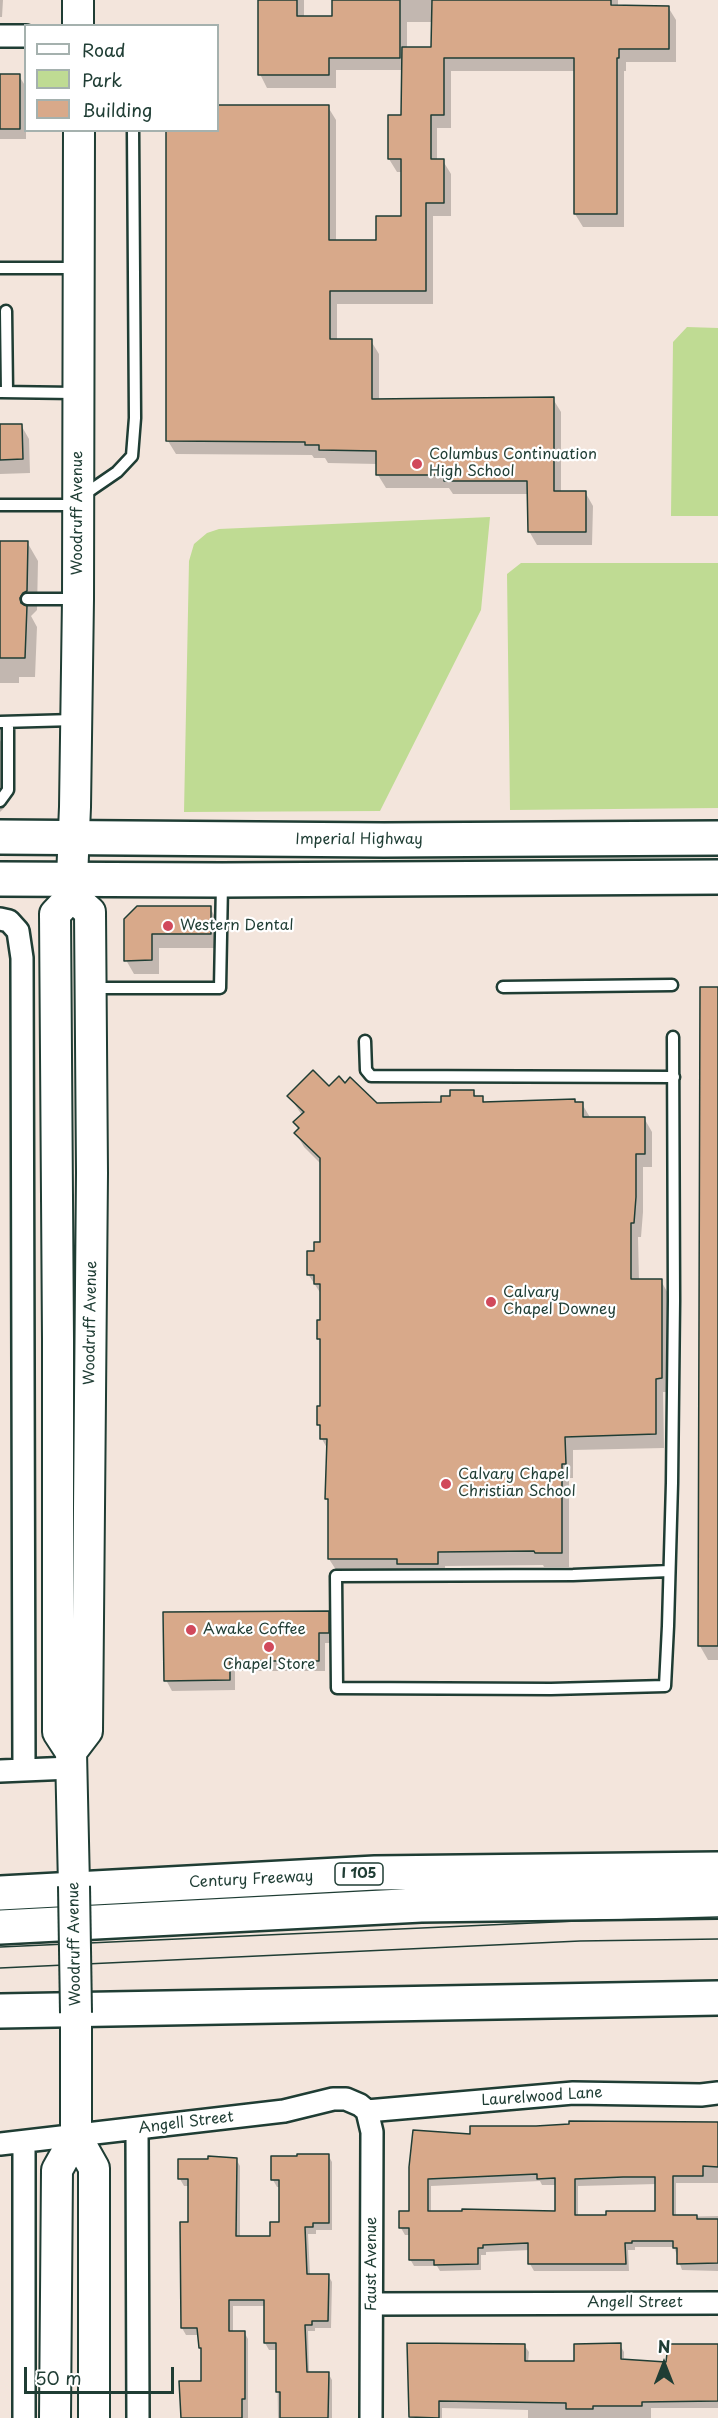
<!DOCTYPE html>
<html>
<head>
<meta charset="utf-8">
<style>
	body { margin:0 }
	#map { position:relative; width:718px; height:2418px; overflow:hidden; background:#f3e5dc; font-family:"Playpen Sans",sans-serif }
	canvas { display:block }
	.legend { position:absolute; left:24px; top:24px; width:195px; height:108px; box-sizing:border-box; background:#fff; border:2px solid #a5b1ae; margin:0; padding:8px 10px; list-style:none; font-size:18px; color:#1f3d34 }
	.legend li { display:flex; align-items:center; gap:12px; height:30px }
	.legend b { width:30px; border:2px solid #a5b1ae }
	.north { position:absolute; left:634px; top:2334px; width:60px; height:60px; -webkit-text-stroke:4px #fff; paint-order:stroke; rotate:0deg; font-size:16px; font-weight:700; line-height:24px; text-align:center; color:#1f3d34 }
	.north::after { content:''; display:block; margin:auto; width:21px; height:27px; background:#1f3d34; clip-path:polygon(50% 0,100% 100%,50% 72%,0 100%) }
	.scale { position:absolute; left:24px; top:2367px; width:150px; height:27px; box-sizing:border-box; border:3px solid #1f3d34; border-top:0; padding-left:8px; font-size:18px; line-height:21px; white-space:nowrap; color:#1f3d34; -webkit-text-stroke:4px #fff; paint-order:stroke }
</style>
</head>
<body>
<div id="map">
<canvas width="718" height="2418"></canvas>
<ul class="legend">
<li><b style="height:8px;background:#fff"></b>Road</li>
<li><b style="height:16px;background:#bfdb93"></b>Park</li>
<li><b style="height:16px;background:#d8a98a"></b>Building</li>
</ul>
<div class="north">N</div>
<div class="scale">50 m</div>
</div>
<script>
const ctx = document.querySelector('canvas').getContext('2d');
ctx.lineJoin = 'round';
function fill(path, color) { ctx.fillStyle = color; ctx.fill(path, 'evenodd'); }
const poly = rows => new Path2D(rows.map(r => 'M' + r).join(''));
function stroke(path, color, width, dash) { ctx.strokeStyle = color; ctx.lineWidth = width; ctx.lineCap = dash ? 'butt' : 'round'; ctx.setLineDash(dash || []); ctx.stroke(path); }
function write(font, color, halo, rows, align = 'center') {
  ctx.font = font + ' "Playpen Sans",sans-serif'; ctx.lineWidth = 4.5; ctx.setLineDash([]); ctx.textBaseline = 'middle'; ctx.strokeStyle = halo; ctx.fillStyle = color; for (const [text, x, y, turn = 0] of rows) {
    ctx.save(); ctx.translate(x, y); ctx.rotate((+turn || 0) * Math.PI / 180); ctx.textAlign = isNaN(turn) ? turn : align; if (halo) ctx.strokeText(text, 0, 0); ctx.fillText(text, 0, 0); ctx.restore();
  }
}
fill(poly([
	[687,327,718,328,718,516,671,516,673,342],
	[490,517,481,610,380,811,184,812,189,561,194,544,207,533,219,529],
	[521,563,718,563,718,808,510,810,507,574]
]), '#bfdb93');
fill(poly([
	[0,0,3,0,2,17,0,17],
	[260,0,304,0,304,18,334,18,334,0,618,0,618,7,668,7,676,20,676,62,626,62,626,71,624,71,624,227,583,227,575,214,575,71,451,71,451,128,437,128,437,161,443,161,451,174,451,216,433,216,433,304,337,304,337,341,371,341,379,354,379,400,553,399,561,412,561,492,585,492,593,506,592,545,537,545,529,531,529,494,453,494,449,488,386,488,378,475,378,464,328,463,325,458,314,458,312,455,176,454,168,441,168,130,218,130,218,107,328,107,336,120,336,242,378,242,403,217,403,172,397,172,389,159,403,117,403,70,336,70,336,88,267,88,260,74],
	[407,22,433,22,433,48,407,48],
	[0,76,19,76,26,87,26,139,0,139],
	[21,425,29,439,30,473,0,474,0,426],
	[0,542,27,542,38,561,37,610,31,616,37,627,35,677,19,677,19,683,0,683],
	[0,740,5,748,5,807,0,812],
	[210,908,218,922,218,948,159,948,159,974,134,974,126,960,126,919],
	[701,989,718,989,718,1660,708,1660,700,1646],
	[345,1085,376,1104,443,1104,473,1091,477,1098,482,1098,486,1104,582,1104,591,1119,644,1118,652,1132,652,1167,643,1167,643,1212,641,1237,638,1237,639,1281,661,1281,669,1295,670,1392,663,1392,664,1448,573,1450,573,1478,569,1478,569,1567,544,1567,543,1565,445,1566,446,1578,338,1573,329,1559,329,1502,327,1498,328,1450,322,1439,322,1429,319,1425,322,1408,322,1344,319,1339,322,1322,321,1294,308,1274,316,1253,322,1244,321,1164,304,1147,296,1133,299,1130,295,1123,302,1115,289,1096],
	[328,1612,334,1623,334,1643,325,1643,325,1671,235,1671,235,1690,172,1691,166,1680],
	[718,2122,718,2183,676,2183,676,2217,718,2216,718,2271,682,2270,674,2247,635,2247,635,2250,628,2250,629,2271,534,2271,530,2264,530,2250,486,2252,486,2255,481,2255,481,2270,440,2271,437,2266,414,2266,410,2259,410,2235,405,2235,401,2228,411,2213,411,2167,472,2135],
	[540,2181,542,2185,556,2185,556,2213,431,2213,431,2186],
	[657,2184,657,2213,578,2217,578,2186],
	[328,2155,332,2162,332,2230,316,2230,316,2234,308,2234,310,2275,328,2275,332,2282,331,2328,315,2328,315,2331,308,2331,309,2371,310,2373,328,2373,332,2380,332,2418,278,2418,277,2350,269,2350,265,2343,265,2306,233,2306,233,2332,244,2332,248,2339,248,2418,182,2418,203,2382,203,2352,199,2335,186,2335,182,2328,189,2224,189,2186,184,2186,180,2179,236,2159,240,2166,240,2237,271,2238,280,2223,280,2187,277,2187,273,2180],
	[409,2344,524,2345,529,2352,528,2362,576,2362,620,2345,624,2352,624,2361,668,2363,718,2345,718,2408,651,2408,651,2418,528,2418,528,2410,442,2408,442,2418,410,2418]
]), '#0003');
const building = poly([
	[258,0,297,0,297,16,332,16,332,0,400,0,400,58,329,58,329,75,258,75,258,0],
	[432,0,611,0,611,5,669,6,669,49,619,49,619,58,617,58,617,214,574,214,574,58,444,58,444,115,431,115,431,159,444,159,444,203,426,203,426,291,330,291,330,339,372,339,372,399,554,397,554,491,586,491,586,532,528,532,527,481,444,481,444,475,376,475,376,451,319,450,319,445,305,445,305,442,166,441,166,130,218,130,218,105,329,105,329,240,376,240,376,216,401,216,401,159,388,159,388,115,401,115,402,47,431,47,432,0],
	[0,74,20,74,20,129,0,129,0,74],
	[0,424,22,424,23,459,0,460,0,424],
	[0,541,28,541,27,591,23,593,20,598,21,603,27,606,25,658,0,658,0,541],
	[137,906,211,906,211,934,152,934,152,960,124,961,124,919,137,906],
	[700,987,718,987,718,1646,698,1646,700,987],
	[313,1070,329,1086,339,1076,345,1083,350,1077,377,1103,441,1102,441,1096,450,1096,450,1090,474,1090,474,1096,483,1096,483,1102,575,1099,575,1102,583,1102,583,1117,645,1117,645,1154,636,1154,636,1197,634,1223,631,1223,631,1279,662,1279,662,1378,656,1379,656,1434,565,1437,566,1464,562,1464,562,1553,535,1553,534,1551,438,1552,438,1564,397,1564,397,1559,328,1559,328,1499,325,1499,327,1439,320,1439,320,1425,317,1425,317,1406,320,1406,320,1339,317,1339,317,1320,320,1320,320,1284,314,1284,314,1275,307,1275,307,1251,314,1251,314,1242,320,1242,320,1158,294,1133,299,1128,293,1122,304,1112,287,1096,313,1070],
	[329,1611,329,1633,319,1633,319,1661,230,1661,230,1680,164,1681,163,1612,329,1611],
	[569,2121,718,2122,718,2167,703,2166,703,2176,673,2176,673,2215,697,2215,697,2219,718,2219,718,2263,677,2264,677,2248,673,2248,673,2241,632,2241,632,2243,625,2243,626,2264,528,2264,528,2243,483,2245,483,2248,478,2248,478,2264,434,2265,434,2260,409,2260,409,2228,399,2228,399,2211,409,2211,409,2167,413,2130,470,2134,470,2126,536,2126,569,2124,569,2121],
	[537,2174,537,2179,555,2178,555,2211,462,2209,462,2211,428,2211,428,2179,537,2174],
	[623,2177,655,2177,655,2211,606,2211,606,2215,575,2215,575,2179,623,2177],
	[297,2154,329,2154,329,2223,313,2223,313,2227,305,2227,307,2274,329,2274,328,2321,312,2321,312,2325,305,2325,307,2372,329,2372,328,2418,280,2418,280,2392,276,2392,276,2343,264,2343,264,2300,229,2300,229,2331,245,2331,245,2399,242,2399,242,2418,181,2418,179,2381,201,2381,201,2348,199,2348,197,2328,181,2328,180,2222,188,2222,188,2179,178,2179,178,2159,208,2159,208,2156,237,2158,236,2236,270,2236,270,2222,279,2222,279,2180,271,2180,271,2156,297,2156,297,2154],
	[407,2343,525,2344,525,2361,574,2361,574,2344,621,2343,621,2359,666,2362,668,2344,718,2344,718,2401,642,2402,642,2406,593,2406,593,2409,566,2409,566,2403,439,2401,439,2418,409,2417,407,2343]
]);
fill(building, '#d8a98a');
stroke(building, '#1f3d34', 1.5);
const service = poly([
	[0,268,76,268],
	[6,311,7,392],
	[1,392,75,393],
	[82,496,117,472,132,456,135,418,133,130],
	[0,505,75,505],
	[27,599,77,599],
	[0,722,74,720],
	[0,801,8,790,8,722],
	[503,987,672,985],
	[91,988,220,988,222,884],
	[365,1041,366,1070,371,1076,674,1077],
	[669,1571,573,1575,336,1576,337,1688,551,1689,665,1686,668,1626,672,1483,674,1301,673,1037]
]);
const minor = poly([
	[0,36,26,36],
	[0,919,9,921,18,931,22,958,24,1770],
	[0,1771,71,1768],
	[367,2111,573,2093,701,2095,718,2093],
	[137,2129,138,2418],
	[24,2142,24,2418],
	[0,2144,284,2111,333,2099,346,2099,360,2105,367,2111,372,2132,371,2418],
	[372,2304,718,2303]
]);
const secondary = poly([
	[78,0,78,26],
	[72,896,55,914,58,1339,58,1732,71,1752,74,1886],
	[71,1752,87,1731,92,1173,90,912,72,896,72,878,75,807,78,599,79,130],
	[76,2013,76,2136,94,2168,94,2418],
	[55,2418,57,2170,76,2136]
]);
const primary = poly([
	[0,837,384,840,718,838],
	[0,879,222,880,718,877]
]);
const motorway = poly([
	[0,1893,375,1873,718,1869],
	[0,1927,421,1905,718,1901],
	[0,2011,718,1998]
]);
stroke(service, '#1f3d34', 15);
stroke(minor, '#1f3d34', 26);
stroke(secondary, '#1f3d34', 34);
stroke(primary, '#1f3d34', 38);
stroke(motorway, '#1f3d34', 38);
stroke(service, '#fff', 10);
stroke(minor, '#fff', 21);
stroke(secondary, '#fff', 30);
stroke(primary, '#fff', 33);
stroke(motorway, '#fff', 33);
stroke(poly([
	[0,1947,577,1921,718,1917],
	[0,1968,580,1941,718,1939]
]), '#1f3d34', 1.5);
const secondaryBridge = poly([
	[74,1886,76,2013]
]);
stroke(secondaryBridge, '#1f3d34', 34, []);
stroke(secondaryBridge, '#fff', 30);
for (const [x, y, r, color] of [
	[417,464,6,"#d1495b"],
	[168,926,6,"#d1495b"],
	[491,1302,6,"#d1495b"],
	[446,1484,6,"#d1495b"],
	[191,1630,6,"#d1495b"],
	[269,1647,6,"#d1495b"]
]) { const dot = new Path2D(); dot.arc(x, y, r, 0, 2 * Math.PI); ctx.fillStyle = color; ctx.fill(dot); stroke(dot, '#fff', 2); }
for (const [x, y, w] of [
	[359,1874,48]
]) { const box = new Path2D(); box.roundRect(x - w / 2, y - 11, w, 22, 4.5); ctx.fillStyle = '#fff'; ctx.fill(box); stroke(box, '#1f3d34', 1.5); }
write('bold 14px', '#1f3d34', null, [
	["I 105",359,1874]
]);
write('15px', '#1f3d34', '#fff', [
	["Columbus Continuation",429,455],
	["High School",429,472],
	["Western Dental",180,926],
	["Calvary",503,1293],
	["Chapel Downey",503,1310],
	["Calvary Chapel",458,1475],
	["Christian School",458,1492],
	["Awake Coffee",203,1630],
	["Chapel Store",269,1665,"center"]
], 'left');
write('15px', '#1f3d34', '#fff', [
	["Woodruff Avenue",78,513,-90],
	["Imperial Highway",359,840],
	["Woodruff Avenue",91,1323,-89],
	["Century Freeway",251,1880,-3],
	["Woodruff Avenue",75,1944,-91],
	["Laurelwood Lane",542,2097,-4],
	["Angell Street",186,2123,-7],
	["Faust Avenue",372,2264,-90],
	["Angell Street",635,2303]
]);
</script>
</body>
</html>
